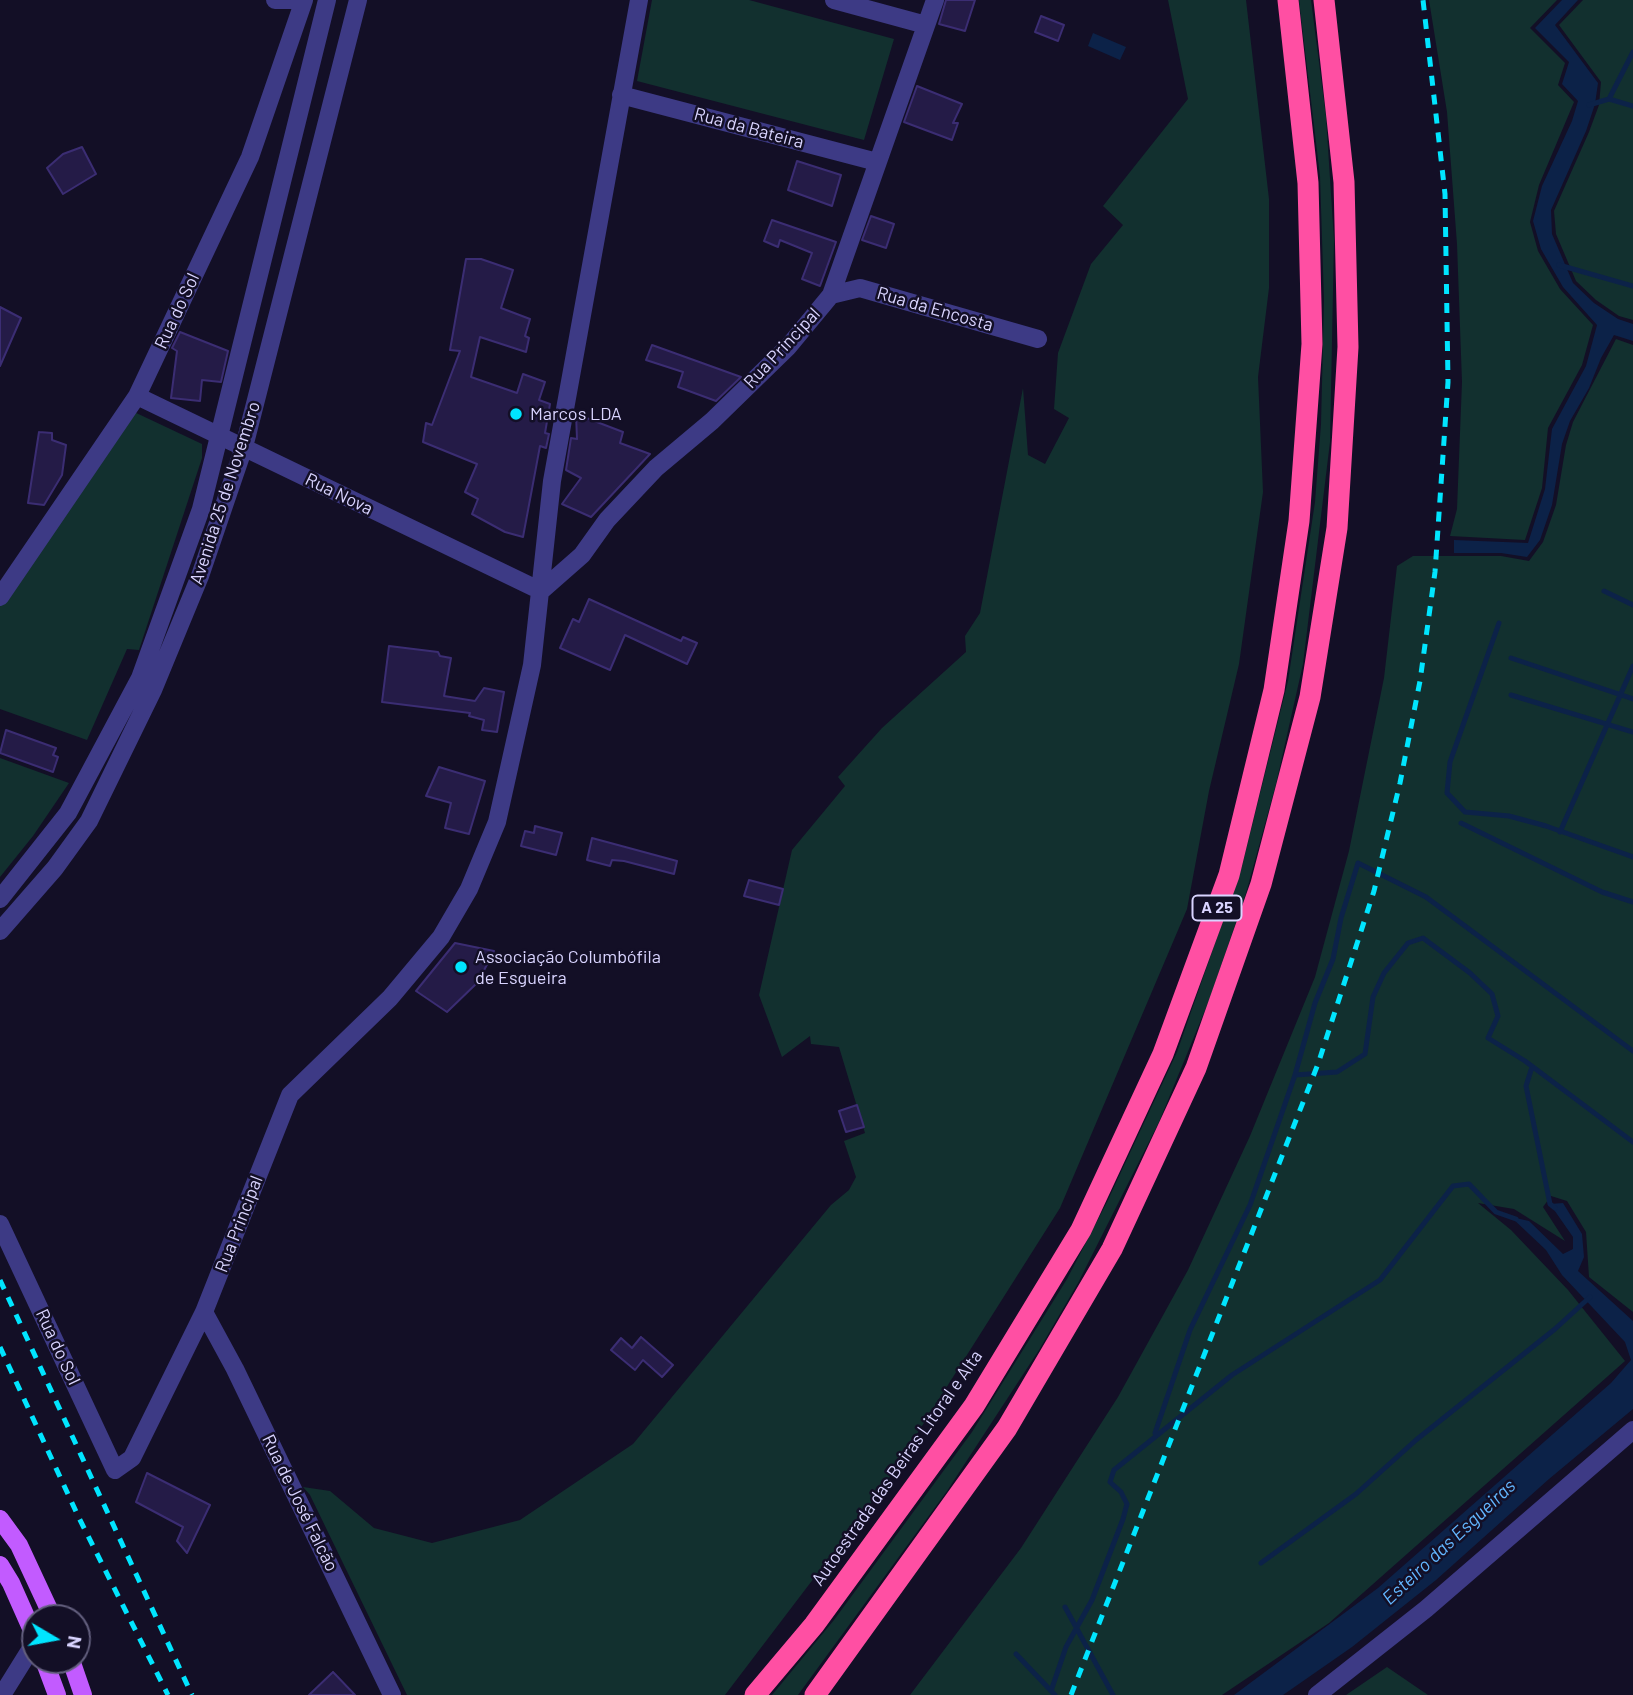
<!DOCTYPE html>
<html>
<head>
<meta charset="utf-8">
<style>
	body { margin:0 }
	#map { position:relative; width:1633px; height:1695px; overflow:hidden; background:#130f26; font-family:Barlow,sans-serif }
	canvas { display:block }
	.north { position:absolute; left:21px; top:1604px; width:70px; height:70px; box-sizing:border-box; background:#130f26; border:2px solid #625e7d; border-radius:50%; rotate:100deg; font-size:19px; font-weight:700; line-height:28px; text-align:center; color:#d9d4ff }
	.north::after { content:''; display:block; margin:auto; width:24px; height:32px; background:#00e5ff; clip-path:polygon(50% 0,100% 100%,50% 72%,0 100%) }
</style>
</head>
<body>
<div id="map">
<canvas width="1633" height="1695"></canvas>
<div class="north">N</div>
</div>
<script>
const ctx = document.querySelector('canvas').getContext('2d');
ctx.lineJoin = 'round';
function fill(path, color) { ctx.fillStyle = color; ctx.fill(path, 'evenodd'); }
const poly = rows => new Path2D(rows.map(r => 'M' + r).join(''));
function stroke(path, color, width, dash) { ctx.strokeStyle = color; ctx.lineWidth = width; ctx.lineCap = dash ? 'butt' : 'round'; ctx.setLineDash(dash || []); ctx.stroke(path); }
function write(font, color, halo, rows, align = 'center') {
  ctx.font = font + ' Barlow,sans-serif'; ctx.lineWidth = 5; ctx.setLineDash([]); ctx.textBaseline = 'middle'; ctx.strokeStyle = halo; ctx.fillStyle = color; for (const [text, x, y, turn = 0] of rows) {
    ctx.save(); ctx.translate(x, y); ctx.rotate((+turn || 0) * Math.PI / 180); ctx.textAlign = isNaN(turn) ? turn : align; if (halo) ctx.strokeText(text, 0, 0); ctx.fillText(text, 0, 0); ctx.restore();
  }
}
fill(poly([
	[652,0,749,0,894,39,864,140,637,81],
	[1168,0,1246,0,1269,199,1269,288,1258,377,1263,492,1239,664,1209,791,1187,909,1060,1208,884,1486,725,1695,407,1695,310,1495,303,1487,330,1491,374,1528,432,1543,520,1520,633,1444,831,1205,849,1190,856,1177,844,1141,865,1133,839,1047,811,1044,810,1036,782,1057,759,995,792,850,845,786,838,777,882,728,966,652,965,636,980,613,1023,388,1028,455,1045,464,1069,418,1054,409,1058,353,1091,264,1123,225,1103,206,1188,99],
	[1299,0,1311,0,1326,117,1334,240,1330,442,1303,664,1276,784,1246,893,1210,998,1159,1122,1078,1283,1039,1350,947,1491,798,1695,772,1695,834,1620,972,1432,1067,1279,1107,1202,1177,1052,1242,866,1288,681,1315,502,1321,424,1324,301,1320,176],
	[1429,0,1557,0,1530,28,1565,63,1558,85,1574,102,1539,185,1530,222,1538,251,1560,289,1593,325,1582,365,1548,428,1542,488,1525,540,1450,536,1457,509,1462,382,1457,244,1447,112],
	[1583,0,1633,0,1633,320,1619,316,1596,300,1576,281,1556,234,1554,211,1589,132,1599,105,1601,82,1559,25],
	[1616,339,1633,345,1633,1312,1589,1277,1586,1232,1567,1201,1551,1196,1543,1207,1565,1241,1514,1209,1478,1203,1511,1230,1568,1290,1625,1361,1329,1623,1222,1695,910,1695,1021,1548,1118,1397,1188,1270,1250,1136,1315,977,1349,851,1384,678,1397,566,1413,556,1501,556,1529,561,1543,542,1556,505,1566,445,1573,422],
	[132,411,202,444,202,458,139,650,127,649,87,740,0,709,0,606],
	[0,758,69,783,33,836,0,877],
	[1387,1667,1428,1695,1346,1695]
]), '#12302f');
fill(poly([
	[1562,0,1578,0,1555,25,1598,83,1595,104,1586,131,1551,210,1552,234,1573,283,1594,303,1618,319,1633,324,1633,341,1614,335,1601,358,1589,388,1570,421,1562,444,1552,505,1540,540,1527,557,1501,553,1454,553,1454,540,1528,543,1545,489,1552,429,1586,366,1597,325,1563,287,1541,249,1533,221,1542,186,1572,121,1578,101,1562,84,1569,62,1535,28],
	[1093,33,1126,47,1120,60,1088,46],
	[1563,1203,1582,1234,1584,1257,1578,1271,1633,1321,1633,1409,1549,1479,1436,1580,1352,1647,1283,1695,1234,1695,1378,1588,1611,1383,1631,1360,1625,1342,1562,1275,1546,1250,1511,1217,1529,1221,1563,1254,1573,1249,1573,1237,1550,1204]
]), '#0c2248');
stroke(poly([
	[1609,99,1633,52],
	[1589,105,1609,99,1633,106],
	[1559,265,1633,286],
	[1604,591,1633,605],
	[1499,623,1450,762,1447,793,1465,812,1509,816,1546,826,1633,857],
	[1511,658,1633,699],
	[1511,695,1633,732],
	[1461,823,1602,892,1633,902],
	[1560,832,1633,666],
	[1532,1067,1526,1086,1550,1204,1555,1208],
	[1295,1075,1315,1003,1333,959,1341,918,1358,863,1426,897,1633,1051],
	[1155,1433,1190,1330,1250,1205,1295,1075,1337,1072,1365,1054,1373,997,1384,973,1408,943,1423,938,1470,973,1492,994,1498,1016,1488,1038,1525,1061,1633,1142],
	[1261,1563,1356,1494,1416,1440,1555,1329,1590,1297],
	[1065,1607,1113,1695],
	[1016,1654,1055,1695],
	[1051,1691,1066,1647,1092,1600,1123,1519,1127,1504,1121,1492,1110,1482,1114,1470,1232,1375,1380,1280,1453,1186,1469,1184,1496,1212,1516,1219]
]), '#0c2248', 5);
const building = poly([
	[946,0,975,0,965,31,939,24,946,0],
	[1041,16,1064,25,1058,41,1035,32,1041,16],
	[917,86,962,104,953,123,958,123,952,140,904,122,917,86],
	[82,147,96,174,63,194,47,168,63,154,82,147],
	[797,161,841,175,832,206,788,190,797,161],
	[871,216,894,224,886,248,862,240,871,216],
	[772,220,836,242,820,286,802,279,812,253,780,240,778,247,764,241,772,220],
	[466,259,481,259,513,270,501,308,530,319,525,336,529,338,526,352,480,337,471,377,517,393,523,374,545,382,539,400,550,404,545,433,549,434,546,448,540,446,523,537,505,532,472,514,478,499,465,492,477,464,423,442,426,423,432,425,460,351,450,350,466,259],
	[0,307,21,318,0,366,0,307],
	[180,332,228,351,221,382,202,380,200,401,171,398,177,351,172,348,180,332],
	[652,345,741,377,716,401,678,387,683,372,646,360,652,345],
	[576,414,623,432,620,443,650,454,591,517,562,504,581,478,566,470,571,438,577,439,576,414],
	[39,432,52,433,52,440,66,445,62,475,44,505,28,503,39,432],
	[589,599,681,641,683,637,697,643,687,664,625,635,610,670,560,648,573,619,579,622,589,599],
	[389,646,438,652,440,656,451,658,444,696,475,701,484,688,504,692,497,732,482,730,484,720,469,716,470,713,382,702,389,646],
	[6,730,56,748,53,755,58,757,53,772,0,753,6,730],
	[439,767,485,781,469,834,445,828,451,803,426,796,439,767],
	[535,826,562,833,556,855,521,846,525,831,534,833,535,826],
	[592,838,677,861,674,874,624,861,612,860,610,866,587,860,592,838],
	[749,880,783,889,779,905,744,896,749,880],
	[455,943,494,951,478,982,447,1012,416,991,455,943],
	[857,1105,864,1127,846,1132,839,1111,857,1105],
	[641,1337,673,1365,662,1377,643,1360,635,1370,611,1350,621,1338,632,1348,641,1337],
	[147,1473,210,1505,187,1553,177,1541,183,1527,136,1502,147,1473],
	[333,1672,355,1695,309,1695,333,1672]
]);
fill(building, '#241b47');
stroke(building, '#3b2d73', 2);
stroke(poly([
	[275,0,296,0],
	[834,0,926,25],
	[621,95,877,162],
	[831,295,860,288,1038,339],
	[137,396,541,591],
	[541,591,582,555,607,520,656,468,712,421,788,347,831,295,935,0],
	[0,597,137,396,250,157,304,0],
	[0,899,68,813,140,678,201,509,327,0],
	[0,931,55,868,89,821,153,690,200,576,244,447,358,0],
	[0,1224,115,1470,132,1458,204,1312,290,1095,390,998,441,937,469,889,497,822,532,665,552,481,639,0],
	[204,1312,235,1369,392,1695],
	[2,1695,35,1642],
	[1317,1695,1426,1609,1633,1430]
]), '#3d3a85', 18);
stroke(poly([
	[0,1519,19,1545,53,1618],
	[0,1565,11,1583,35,1637],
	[44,1660,57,1695],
	[71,1660,83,1695]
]), '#c25bff', 18);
stroke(poly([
	[755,1695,814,1625,974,1406,1081,1230,1163,1054,1229,875,1274,690,1299,521,1312,344,1308,183,1288,0],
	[815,1695,1007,1428,1112,1249,1196,1068,1261,884,1310,697,1337,528,1348,347,1344,182,1324,0]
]), '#ff4fa3', 21);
stroke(poly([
	[0,1280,192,1695],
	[0,1347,79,1518,168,1695],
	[1071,1695,1318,1064,1374,891,1400,783,1420,681,1435,572,1448,382,1445,194,1423,0]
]), '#00e5ff', 5, [10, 9]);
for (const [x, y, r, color] of [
	[516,414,7,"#00e5ff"],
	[461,967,7,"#00e5ff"]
]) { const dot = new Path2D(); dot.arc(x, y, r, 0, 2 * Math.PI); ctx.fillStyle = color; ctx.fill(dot); stroke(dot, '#130f26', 2.5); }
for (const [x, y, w] of [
	[1217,908,49]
]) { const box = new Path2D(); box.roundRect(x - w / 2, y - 12.5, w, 25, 5); ctx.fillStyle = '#130f26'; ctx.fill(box); stroke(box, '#d9d4ff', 2); }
write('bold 16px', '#d9d4ff', null, [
	["A 25",1217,908]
]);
write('18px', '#d9d4ff', '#130f26', [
	["Rua da Bateira",749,128,15],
	["Rua da Encosta",935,309,16],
	["Rua do Sol",177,311,-65],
	["Rua Principal",782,348,-47],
	["Avenida 25 de Novembro",225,493,-72],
	["Rua Nova",339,494,26],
	["Rua Principal",239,1224,-69],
	["Rua do Sol",58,1347,65],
	["Autoestrada das Beiras Litoral e Alta",897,1468,-55],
	["Rua de José Falcão",300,1503,64]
]);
write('18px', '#d9d4ff', '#130f26', [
	["Marcos LDA",530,414],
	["Associação Columbófila",475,957],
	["de Esgueira",475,978]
], 'left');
write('italic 19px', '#62b6ff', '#130f26', [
	["Esteiro das Esgueiras",1449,1542,-43]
]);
</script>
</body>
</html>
